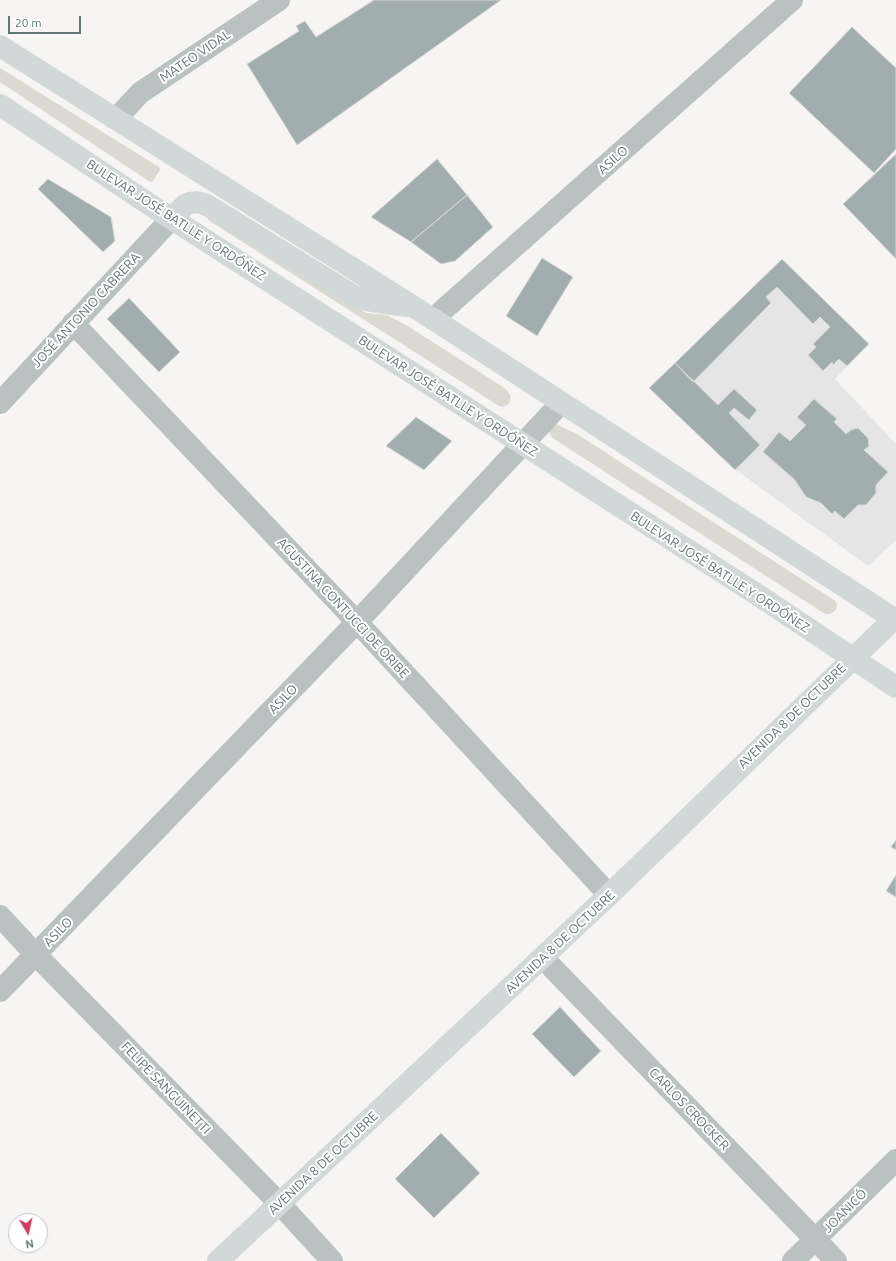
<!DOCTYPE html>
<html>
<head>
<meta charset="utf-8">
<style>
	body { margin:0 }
	#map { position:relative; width:896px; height:1261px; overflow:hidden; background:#f6f5f3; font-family:Ubuntu,sans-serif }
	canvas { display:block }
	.north { position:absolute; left:8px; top:1213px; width:40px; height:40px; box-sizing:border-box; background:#fff; border:1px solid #bfc8c8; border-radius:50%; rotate:171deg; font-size:11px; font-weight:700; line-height:16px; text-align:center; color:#607675 }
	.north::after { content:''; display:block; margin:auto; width:14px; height:18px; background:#ce3c5f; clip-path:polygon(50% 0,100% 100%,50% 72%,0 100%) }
	.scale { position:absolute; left:8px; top:16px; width:73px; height:18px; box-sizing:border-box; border:2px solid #607675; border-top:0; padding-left:5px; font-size:12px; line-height:14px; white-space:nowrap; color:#607675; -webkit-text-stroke:3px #fff; paint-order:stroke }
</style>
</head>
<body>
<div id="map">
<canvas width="896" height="1261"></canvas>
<div class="north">N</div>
<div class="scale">20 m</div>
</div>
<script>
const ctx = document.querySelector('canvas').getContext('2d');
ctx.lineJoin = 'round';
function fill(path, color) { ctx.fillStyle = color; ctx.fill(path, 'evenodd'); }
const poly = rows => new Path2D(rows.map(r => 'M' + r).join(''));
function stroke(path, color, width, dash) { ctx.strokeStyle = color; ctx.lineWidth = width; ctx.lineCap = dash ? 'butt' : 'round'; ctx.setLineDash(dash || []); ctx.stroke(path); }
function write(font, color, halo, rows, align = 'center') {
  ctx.font = font + ' Ubuntu,sans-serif'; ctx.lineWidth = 4; ctx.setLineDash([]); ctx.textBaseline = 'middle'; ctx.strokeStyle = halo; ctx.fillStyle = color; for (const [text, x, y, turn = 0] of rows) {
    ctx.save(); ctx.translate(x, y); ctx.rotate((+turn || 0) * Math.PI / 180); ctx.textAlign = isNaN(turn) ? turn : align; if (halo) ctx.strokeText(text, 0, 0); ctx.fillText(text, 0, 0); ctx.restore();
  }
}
fill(poly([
	[782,259,869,344,835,379,896,444,896,540,868,566,736,470,649,388]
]), '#e4e5e4');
fill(poly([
	[0,68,159,167,160,170,153,181,150,182,0,82],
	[208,217,366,313,387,315,411,328,506,389,511,397,509,404,503,407,499,406,208,220],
	[556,424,577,434,834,600,837,604,836,610,830,614,825,614,554,439,550,435,549,431,552,426]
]), '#dadad3');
const building = poly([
	[374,0,501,0,297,145,247,64,299,31,296,26,305,21,316,37,374,0],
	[852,27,896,68,896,149,874,173,789,93,852,27],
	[896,154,896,259,843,204,896,154],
	[437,159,467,195,411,242,371,217,437,159],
	[48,179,111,217,115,241,103,252,38,189,48,179],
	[467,195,493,227,455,261,441,264,411,242,467,195],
	[542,258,573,277,537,336,506,316,542,258],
	[782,259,869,344,847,366,839,359,833,365,832,362,823,371,808,355,816,347,813,344,830,327,820,317,813,324,777,287,766,297,771,303,693,382,675,363,782,259],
	[129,298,180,352,159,372,107,319,129,298],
	[675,363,718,405,734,389,757,410,749,420,734,408,729,413,760,445,735,470,649,388,675,363],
	[814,399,837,419,834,422,846,434,851,430,858,428,868,438,869,446,864,450,888,472,876,485,876,493,866,505,858,505,844,519,835,511,832,514,821,503,806,497,794,479,763,452,779,432,790,441,806,425,797,417,814,399],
	[416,417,452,441,424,470,386,446,416,417],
	[896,840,896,850,891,847,896,840],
	[896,875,896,897,886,891,896,875],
	[560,1007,601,1051,574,1077,532,1034,560,1007],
	[441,1133,480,1173,434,1218,395,1179,441,1133]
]);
fill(building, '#a2aeae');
stroke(building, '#d7d7d6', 1);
stroke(poly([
	[116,119,140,93,279,0],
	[433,319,792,0],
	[73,323,357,622,609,895],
	[0,403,172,218],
	[0,916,36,955,279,1203,332,1261],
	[543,958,836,1261],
	[0,991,357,622,561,403],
	[793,1261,896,1160]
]), '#b9c1c1', 22);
stroke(poly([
	[0,46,433,319,896,620],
	[0,105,149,204,758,595,896,687],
	[172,218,185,205,190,203,197,202,207,205,354,296,366,300,407,306],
	[218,1261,609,895,896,617]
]), '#d2d8d8', 22);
write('13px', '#607675', '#fff', [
	["MATEO VIDAL",195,56,-34],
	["ASILO",613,160,-42],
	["BULEVAR JOSÉ BATLLE Y ORDÓÑEZ",176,220,33],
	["JOSÉ ANTONIO CABRERA",86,310,-47],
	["BULEVAR JOSÉ BATLLE Y ORDÓÑEZ",448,396,33],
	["BULEVAR JOSÉ BATLLE Y ORDÓÑEZ",720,572,33],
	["AGUSTINA CONTUCCI DE ORIBE",343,608,47],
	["ASILO",283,699,-46],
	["AVENIDA 8 DE OCTUBRE",792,716,-44],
	["ASILO",58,932,-46],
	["AVENIDA 8 DE OCTUBRE",560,942,-43],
	["FELIPE SANGUINETTI",166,1088,46],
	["CARLOS CROCKER",689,1109,46],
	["AVENIDA 8 DE OCTUBRE",323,1163,-43],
	["JOANICÓ",845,1211,-45]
]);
</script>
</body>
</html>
